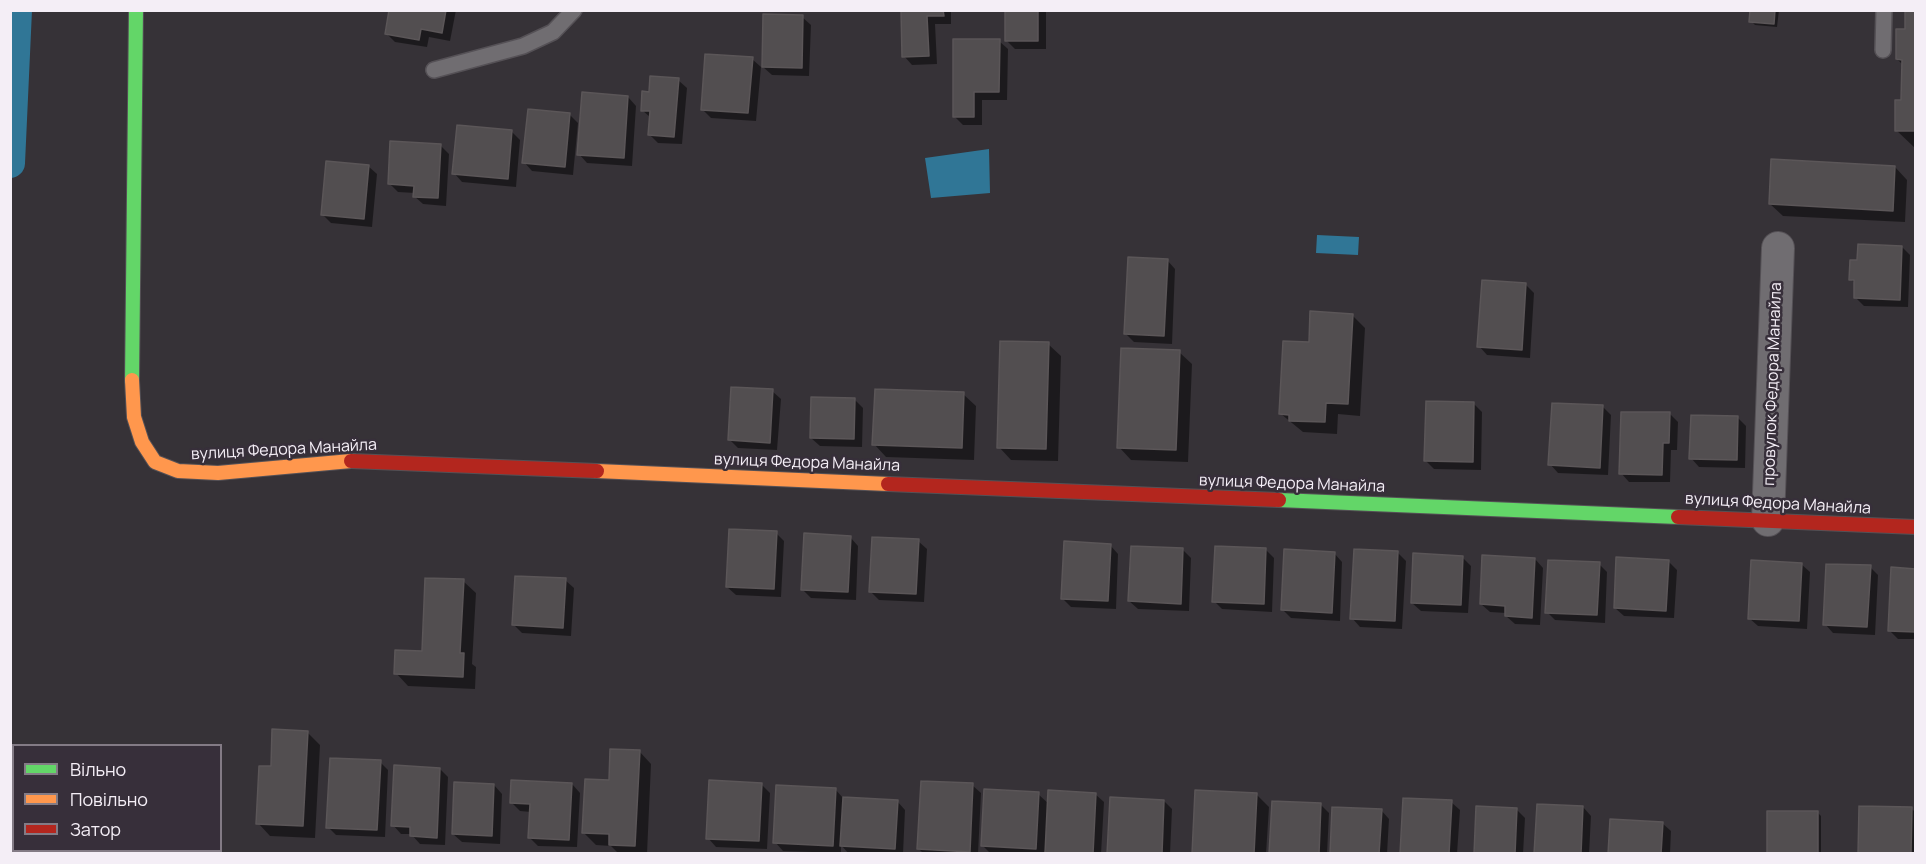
<!DOCTYPE html>
<html>
<head>
<meta charset="utf-8">
<style>
	body { margin:0 }
	#map { position:relative; width:1926px; height:864px; overflow:hidden; background:#363237; font-family:Manrope,sans-serif }
	canvas { display:block }
	.frame { position:absolute; inset:0; border:12px solid #f4eef6; pointer-events:none }
	.legend { position:absolute; left:12px; top:744px; width:210px; height:108px; box-sizing:border-box; background:#372f3a; border:2px solid #837b85; margin:0; padding:8px 10px; list-style:none; font-size:18px; color:#f4eef6 }
	.legend li { display:flex; align-items:center; gap:12px; height:30px }
	.legend b { width:30px; border:2px solid #837b85 }
</style>
</head>
<body>
<div id="map">
<canvas width="1926" height="864"></canvas>
<div class="frame"></div>
<ul class="legend">
<li><b style="height:8px;background:#63d668"></b>Вільно</li>
<li><b style="height:8px;background:#ff974d"></b>Повільно</li>
<li><b style="height:8px;background:#b3261e"></b>Затор</li>
</ul>
</div>
<script>
const ctx = document.querySelector('canvas').getContext('2d');
ctx.lineJoin = 'round';
function fill(path, color) { ctx.fillStyle = color; ctx.fill(path, 'evenodd'); }
const poly = rows => new Path2D(rows.map(r => 'M' + r).join(''));
function stroke(path, color, width, dash) { ctx.strokeStyle = color; ctx.lineWidth = width; ctx.lineCap = dash ? 'butt' : 'round'; ctx.setLineDash(dash || []); ctx.stroke(path); }
function write(font, color, halo, rows, align = 'center') {
  ctx.font = font + ' Manrope,sans-serif'; ctx.lineWidth = 5; ctx.setLineDash([]); ctx.textBaseline = 'middle'; ctx.strokeStyle = halo; ctx.fillStyle = color; for (const [text, x, y, turn = 0] of rows) {
    ctx.save(); ctx.translate(x, y); ctx.rotate((+turn || 0) * Math.PI / 180); ctx.textAlign = isNaN(turn) ? turn : align; if (halo) ctx.strokeText(text, 0, 0); ctx.fillText(text, 0, 0); ctx.restore();
  }
}
fill(poly([
	[989,149,990,193,931,198,925,158],
	[1317,235,1359,237,1358,255,1316,253]
]), '#307696');
fill(poly([
	[390,10,456,10,450,41,429,37,427,47,395,42,386,33],
	[902,10,951,10,951,24,935,24,937,64,912,65,904,56],
	[1006,10,1046,10,1046,49,1015,49,1006,40],
	[1752,10,1779,10,1777,27,1755,25,1751,21],
	[1916,10,1916,149,1896,130,1903,101,1903,65,1897,59,1906,31],
	[802,17,811,25,809,76,772,75,763,67],
	[999,41,1008,49,1007,100,982,100,982,125,963,125,954,116],
	[752,59,761,67,756,121,711,118,703,110],
	[678,80,687,88,682,144,658,143,649,134,651,118,642,110,650,93],
	[628,97,636,106,632,166,587,163,579,154],
	[569,114,578,123,573,175,532,171,524,162],
	[512,132,520,140,516,187,462,182,454,173],
	[440,145,449,154,446,206,423,204,414,196,415,193,398,192,389,183],
	[368,166,377,174,372,227,331,223,323,215],
	[1895,167,1907,180,1905,222,1783,216,1770,204],
	[1902,247,1910,255,1908,307,1864,306,1855,297,1856,285,1851,279,1859,262],
	[1167,260,1175,269,1172,344,1134,342,1125,333],
	[1526,285,1534,293,1530,358,1487,355,1479,346],
	[1352,315,1365,328,1360,416,1338,414,1337,434,1303,432,1281,414,1310,344],
	[1048,344,1061,356,1058,461,1011,460,999,447],
	[1179,352,1192,364,1188,462,1131,460,1119,447],
	[772,391,781,399,777,450,738,448,729,439],
	[963,394,976,406,974,460,886,457,874,444],
	[855,400,863,408,862,447,820,446,811,438],
	[1473,403,1482,412,1481,470,1434,469,1426,461],
	[1602,406,1611,415,1608,475,1558,473,1550,464],
	[1670,414,1678,422,1677,450,1671,450,1670,482,1629,482,1621,473],
	[1738,418,1746,426,1745,468,1699,467,1691,458],
	[776,533,784,541,781,597,736,595,727,587],
	[850,537,858,546,856,600,811,598,802,589],
	[918,541,927,549,924,602,879,600,870,591],
	[1110,545,1118,554,1116,609,1071,607,1063,599],
	[1183,550,1191,558,1189,611,1138,609,1129,601],
	[1266,550,1274,558,1272,612,1222,609,1214,601],
	[1334,553,1342,562,1340,621,1291,618,1283,610],
	[1398,553,1406,561,1402,629,1360,627,1352,618],
	[1462,557,1471,566,1468,613,1421,611,1412,603],
	[1535,559,1543,568,1540,625,1515,624,1506,616,1506,613,1490,612,1481,604],
	[1668,561,1677,570,1674,618,1624,616,1615,608],
	[1599,564,1607,572,1605,623,1555,620,1547,612],
	[1801,564,1810,572,1807,629,1758,626,1749,618],
	[1870,567,1878,575,1875,635,1833,633,1825,624],
	[1916,570,1916,639,1898,639,1889,630],
	[565,580,574,588,571,636,522,633,514,625],
	[463,581,476,593,472,664,476,667,475,689,408,686,396,673,423,653],
	[307,732,320,745,315,838,270,836,258,823],
	[639,751,651,764,647,854,619,854,611,846,596,845,584,833,610,782],
	[380,762,388,770,385,837,336,835,328,827],
	[440,769,448,777,445,845,420,844,411,834,401,834,393,825],
	[572,784,580,793,577,847,538,846,529,837,531,812,520,811,512,803],
	[761,784,770,793,767,849,716,847,708,838],
	[494,785,502,794,500,844,462,842,453,834],
	[972,785,981,793,978,854,924,854,919,849],
	[835,789,843,798,897,801,905,810,903,854,849,854,841,845,841,853,783,851,775,842],
	[1038,794,1049,804,1095,794,1104,802,1101,854,1047,854,1044,851,1044,854,991,854,983,846],
	[1256,794,1269,807,1266,854,1193,854],
	[1164,801,1172,809,1170,854,1108,854],
	[1451,802,1460,810,1457,854,1402,854],
	[1321,805,1329,813,1327,854,1271,854],
	[1583,807,1591,816,1589,854,1536,854],
	[1912,809,1916,813,1915,854,1860,854],
	[1381,810,1389,819,1387,854,1332,854],
	[1517,810,1525,818,1523,854,1475,854],
	[1817,812,1821,816,1821,854,1769,854],
	[1662,823,1671,831,1670,854,1610,854]
]), '#0007');
stroke(poly([
	[10,163,17,10]
]), '#307696', 30);
const building = poly([
	[389,10,446,10,442,33,421,29,419,40,385,34,389,10],
	[901,10,943,10,944,16,927,16,929,56,902,57,901,10],
	[1005,10,1038,10,1038,41,1005,41,1005,10],
	[1750,10,1775,10,1774,24,1749,22,1750,10],
	[1905,10,1916,10,1916,131,1895,131,1895,100,1901,100,1902,60,1896,59,1896,29,1905,29,1905,10],
	[763,14,803,15,802,68,762,67,763,14],
	[953,39,1000,39,999,92,974,92,974,117,953,117,953,39],
	[705,54,753,57,748,113,701,110,705,54],
	[650,76,679,78,674,137,648,135,650,111,641,111,642,91,649,92,650,76],
	[582,92,628,96,624,158,577,155,582,92],
	[528,109,570,113,565,167,522,163,528,109],
	[457,125,512,130,508,179,452,174,457,125],
	[390,141,441,144,438,198,413,197,414,186,388,184,390,141],
	[1771,159,1895,166,1893,211,1769,204,1771,159],
	[326,161,369,165,364,219,321,215,326,161],
	[1858,244,1902,246,1900,300,1854,298,1854,280,1849,280,1850,260,1857,260,1858,244],
	[1128,257,1168,259,1164,336,1124,334,1128,257],
	[1482,280,1526,283,1522,350,1477,347,1482,280],
	[1310,311,1353,314,1348,404,1326,403,1325,422,1289,421,1289,415,1279,414,1283,341,1309,342,1310,311],
	[1000,341,1049,342,1046,449,997,448,1000,341],
	[1121,348,1180,350,1176,450,1117,448,1121,348],
	[731,387,773,389,770,443,728,440,731,387],
	[875,389,964,392,962,448,872,445,875,389],
	[811,397,855,398,854,439,810,438,811,397],
	[1426,401,1474,402,1473,462,1424,461,1426,401],
	[1552,403,1603,405,1600,468,1548,465,1552,403],
	[1621,412,1670,412,1669,443,1663,443,1662,475,1619,474,1621,412],
	[1691,415,1738,416,1737,460,1689,459,1691,415],
	[729,529,777,531,774,589,726,587,729,529],
	[804,533,851,536,848,592,801,590,804,533],
	[872,537,919,539,916,594,869,592,872,537],
	[1064,541,1111,544,1108,601,1061,599,1064,541],
	[1131,546,1183,548,1181,604,1128,601,1131,546],
	[1215,546,1266,548,1264,604,1212,602,1215,546],
	[1284,549,1335,552,1332,613,1281,610,1284,549],
	[1354,549,1398,551,1395,621,1350,619,1354,549],
	[1413,553,1463,556,1461,605,1411,603,1413,553],
	[1482,555,1535,558,1532,618,1505,616,1505,606,1480,604,1482,555],
	[1616,557,1669,560,1666,611,1614,608,1616,557],
	[1548,560,1600,562,1597,615,1545,613,1548,560],
	[1751,560,1802,563,1799,621,1748,619,1751,560],
	[1826,564,1871,565,1867,627,1823,625,1826,564],
	[1891,567,1916,569,1916,632,1888,631,1891,567],
	[515,576,566,578,563,628,512,625,515,576],
	[425,578,464,579,460,653,464,653,463,677,394,674,395,650,422,651,425,578],
	[272,729,308,731,303,826,256,824,259,766,271,766,272,729],
	[610,749,640,750,635,846,609,845,609,834,582,833,585,779,609,780,610,749],
	[330,758,381,760,377,830,326,828,330,758],
	[394,765,440,768,437,838,410,836,410,827,391,826,394,765],
	[511,780,572,783,569,840,528,838,530,804,510,803,511,780],
	[709,780,762,783,759,841,706,839,709,780],
	[921,781,973,783,970,852,917,849,921,781],
	[454,782,494,784,492,836,452,834,454,782],
	[776,785,836,788,833,846,773,843,776,785],
	[984,789,1039,792,1036,849,981,846,984,789],
	[1048,790,1096,793,1093,854,1045,853,1048,790],
	[1195,790,1257,793,1254,854,1192,854,1195,790],
	[843,797,898,800,895,849,840,846,843,797],
	[1110,797,1164,800,1162,854,1107,854,1110,797],
	[1403,798,1452,800,1449,854,1400,854,1403,798],
	[1272,801,1321,803,1319,854,1269,854,1272,801],
	[1537,804,1583,806,1581,854,1534,854,1537,804],
	[1476,806,1517,808,1515,854,1474,854,1476,806],
	[1859,806,1912,807,1911,854,1858,854,1859,806],
	[1332,807,1382,809,1379,854,1330,854,1332,807],
	[1767,811,1818,811,1818,854,1767,854,1767,811],
	[1610,819,1663,822,1661,854,1608,854,1610,819]
]);
fill(building, '#524e50');
stroke(building, '#5b5658', 1.5);
const lane = poly([
	[1883,50,1884,10],
	[434,70,523,46,553,32,574,10]
]);
const street = poly([
	[1768,520,1778,248]
]);
const fast = poly([
	[132,380,136,10],
	[1279,500,1678,517]
]);
const slow = poly([
	[132,380,134,417,142,442,155,462,178,471,218,473,351,461],
	[597,471,888,484]
]);
const jam = poly([
	[351,461,597,471],
	[888,484,1279,500],
	[1678,517,1916,527]
]);
stroke(lane, '#555156', 18);
stroke(street, '#555156', 34);
stroke(fast, '#555156', 16);
stroke(slow, '#555156', 16);
stroke(jam, '#555156', 16);
stroke(lane, '#706d71', 15);
stroke(street, '#706d71', 32);
stroke(fast, '#63d668', 14);
stroke(slow, '#ff974d', 14);
stroke(jam, '#b3261e', 14);
write('16px', '#f4eef6', '#372f3a', [
	["провулок Федора Манайла",1773,384,-88],
	["вулиця Федора Манайла",284,450,-3],
	["вулиця Федора Манайла",807,463,2],
	["вулиця Федора Манайла",1292,484,2],
	["вулиця Федора Манайла",1778,504,3]
]);
</script>
</body>
</html>
